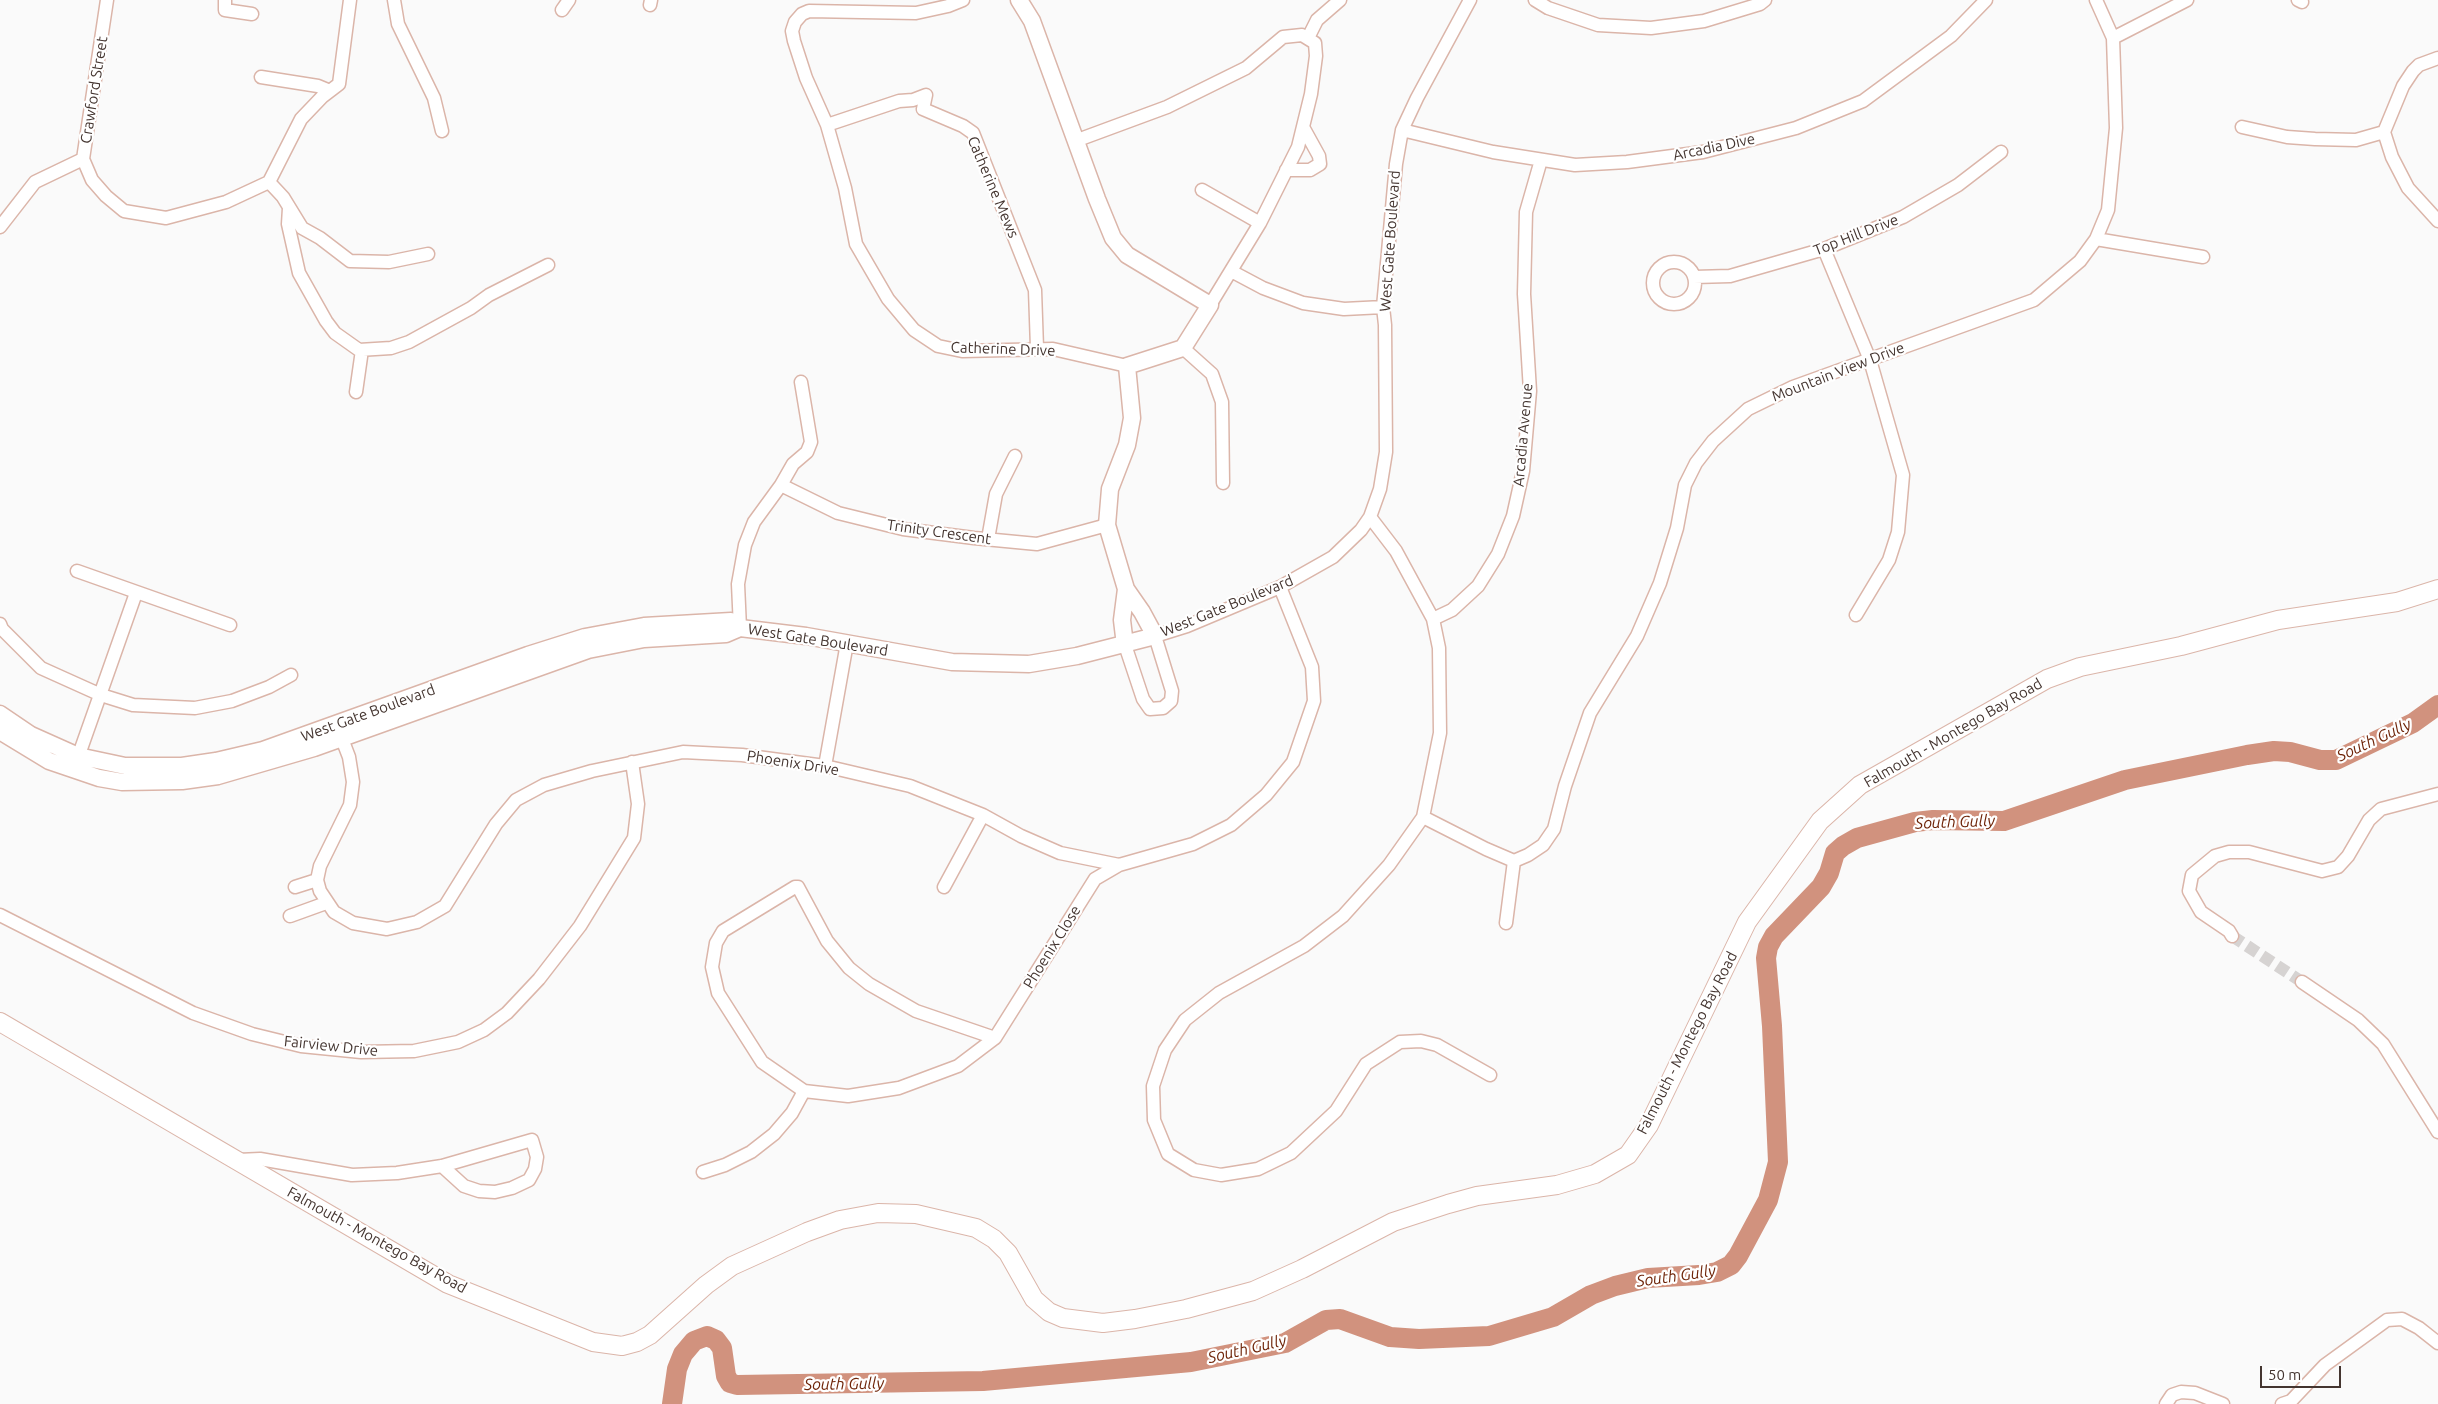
<!DOCTYPE html>
<html>
<head>
<meta charset="utf-8">
<style>
	body { margin:0 }
	#map { position:relative; width:2438px; height:1404px; overflow:hidden; background:#fafafa; font-family:Ubuntu,sans-serif }
	canvas { display:block }
	.scale { position:absolute; left:2260px; top:1366px; width:81px; height:22px; box-sizing:border-box; border:2px solid #443530; border-top:0; padding-left:6px; font-size:15px; line-height:18px; white-space:nowrap; color:#443530; -webkit-text-stroke:4px #fff; paint-order:stroke }
</style>
</head>
<body>
<div id="map">
<canvas width="2438" height="1404"></canvas>
<div class="scale">50 m</div>
</div>
<script>
const ctx = document.querySelector('canvas').getContext('2d');
ctx.lineJoin = 'round';
const poly = rows => new Path2D(rows.map(r => 'M' + r).join(''));
function stroke(path, color, width, dash) { ctx.strokeStyle = color; ctx.lineWidth = width; ctx.lineCap = dash ? 'butt' : 'round'; ctx.setLineDash(dash || []); ctx.stroke(path); }
function write(font, color, halo, rows, align = 'center') {
  ctx.font = font + ' Ubuntu,sans-serif'; ctx.lineWidth = 4.5; ctx.setLineDash([]); ctx.textBaseline = 'middle'; ctx.strokeStyle = halo; ctx.fillStyle = color; for (const [text, x, y, turn = 0] of rows) {
    ctx.save(); ctx.translate(x, y); ctx.rotate((+turn || 0) * Math.PI / 180); ctx.textAlign = isNaN(turn) ? turn : align; if (halo) ctx.strokeText(text, 0, 0); ctx.fillText(text, 0, 0); ctx.restore();
  }
}
stroke(poly([
	[672,1404,677,1369,683,1354,694,1341,707,1336,716,1340,722,1348,726,1376,730,1383,737,1385,983,1381,1191,1362,1285,1343,1326,1320,1340,1319,1390,1337,1419,1339,1489,1336,1553,1317,1591,1295,1615,1286,1648,1278,1699,1275,1717,1272,1731,1265,1738,1256,1768,1200,1778,1162,1772,1026,1766,958,1768,947,1774,936,1821,887,1829,873,1835,853,1843,846,1857,838,1915,822,1933,820,2004,821,2125,780,2247,755,2274,751,2290,752,2320,760,2336,760,2413,723,2438,705]
]), '#d1927e', 20);
stroke(poly([
	[2232,936,2302,982]
]), '#d6d3d2', 12, [12, 6]);
const minor = poly([
	[225,0,225,10,252,14],
	[394,0,398,24,434,98,442,131],
	[963,0,948,6,916,13,809,11,802,14,795,22,792,31,794,41,806,78,827,125,845,188,856,244,888,299,914,330,938,346,962,351,1053,349,1127,366],
	[1535,0,1548,8,1598,25,1651,28,1704,21,1760,4,1765,0],
	[2298,0,2302,2],
	[650,5,651,0],
	[562,10,569,0],
	[1308,38,1317,20,1340,0],
	[2113,38,2187,0],
	[2438,58,2419,65,2413,71,2403,86,2384,132,2392,157,2408,188,2438,221],
	[261,77,318,86,330,91],
	[827,125,899,101,913,100,926,95,923,109,963,126,973,133,1035,290,1037,348],
	[2242,127,2287,137,2315,139,2356,140,2384,132],
	[1402,130,1493,152,1575,165,1627,162,1703,152,1796,128,1863,101,1951,36,1986,0],
	[1075,141,1167,107,1246,68,1283,37,1302,35,1315,43,1316,56,1311,94,1298,147,1260,223,1210,305],
	[83,159,92,180,106,196,124,211,166,218,226,202,269,182,301,119,322,97,339,84,350,0],
	[83,159,107,0],
	[1286,170,1310,170,1320,164,1319,156,1303,127],
	[269,182,283,197,302,228,320,238,350,261,389,262,428,254],
	[1202,190,1260,223],
	[289,208,288,224,299,273,326,321,335,333,359,350,391,348,409,342,471,308,489,295,548,265],
	[0,227,35,182,83,159],
	[2096,239,2203,257],
	[1824,249,1870,360,1903,475,1898,532,1889,560,1856,615],
	'1653 283a21 21 0 1 1 42 0a21 21 0 1 1-42 0Z',
	[1231,271,1263,288,1303,303,1344,309,1383,307],
	[1694,277,1730,276,1824,249,1903,217,1958,185,2001,152],
	[1183,348,1212,374,1222,402,1223,483],
	[356,392,362,350],
	[781,485,793,464,807,452,811,442,801,382],
	[1370,517,1396,551,1433,619,1439,648,1440,733,1423,817,1389,865,1343,916,1304,946,1219,993,1185,1020,1165,1050,1153,1086,1154,1120,1168,1154,1194,1170,1221,1175,1258,1169,1291,1153,1336,1111,1366,1064,1400,1042,1421,1041,1437,1045,1490,1075],
	[988,539,996,494,1015,456],
	[77,571,230,625],
	[1433,619,1452,610,1478,586,1498,554,1513,516,1523,471,1530,391,1524,294,1526,212,1541,160],
	[0,624,2,629,41,668,101,695,133,705,195,708,232,701,269,687,291,675],
	[740,628,738,584,745,545,754,522,781,485,838,513,903,529,974,538,1037,544,1107,525],
	[1125,645,1143,699,1150,709,1163,708,1171,701,1172,691,1155,636,1187,626,1280,587,1333,557,1361,530,1370,517,1380,489,1386,452,1385,325,1383,307,1396,164,1402,130,1417,98,1470,0],
	[339,731,349,757,353,782,350,805,320,866,317,880,320,891,334,912,353,923,387,929,417,922,445,906,496,824,516,800,544,785,592,771,683,752,742,755,825,766,910,786,983,815,1021,836,1060,853,1119,865,1193,844,1231,825,1266,795,1293,762,1314,701,1312,667,1280,587],
	[76,763,136,593],
	[825,766,847,643],
	[1423,817,1486,849,1514,861,1528,855,1543,845,1554,829,1565,786,1590,713,1637,636,1660,583,1677,528,1685,485,1696,463,1713,441,1748,409,1793,387,2034,300,2080,261,2096,239,2108,210,2116,128,2113,38,2096,0],
	[295,887,317,880],
	[944,887,983,815],
	[0,915,193,1013,252,1034,301,1046,361,1052,414,1051,458,1042,484,1030,507,1013,539,979,580,926,634,838,638,804,632,762],
	[290,916,326,903],
	[1506,923,1514,861],
	[2232,936,2229,931,2201,912,2189,891,2192,875,2215,856,2229,852,2249,852,2322,871,2338,867,2348,856,2369,820,2381,809,2438,794],
	[2302,982,2358,1020,2383,1044,2438,1132],
	[995,1038,958,1066,899,1088,848,1096,804,1091,762,1062,718,993,712,967,716,943,723,931,795,887,798,887,827,941,849,968,869,984,916,1011,995,1038,1095,879,1119,865],
	[238,1160,260,1159,352,1175,397,1173,442,1166,532,1140,537,1157,535,1169,529,1180,512,1188,495,1192,479,1191,464,1186,442,1166],
	[703,1172,725,1165,751,1152,774,1134,792,1113,804,1091],
	[2166,1404,2172,1395,2181,1392,2195,1393,2223,1404],
	[2282,1404,2291,1401,2325,1365,2387,1320,2402,1319,2419,1328,2438,1343]
]);
const tertiary = poly([
	[1125,645,1122,620,1126,589],
	[0,714,31,735,78,756,125,766,182,766,216,761,263,750,528,655,585,637,644,626,731,621,740,628,806,636,952,662,1029,664,1077,656,1155,636,1142,612,1126,589,1107,525,1110,489,1127,445,1132,418,1127,366,1183,348,1210,305,1127,255,1113,238,1097,199,1032,21,1019,0],
	[0,731,49,761,99,778,122,782,182,781,218,776,314,748,588,650,644,639,726,634,740,628]
]);
const secondary = poly([
	[0,1022,448,1284,593,1342,622,1346,637,1342,650,1335,706,1285,732,1266,807,1232,840,1220,878,1213,916,1214,976,1228,994,1239,1008,1253,1034,1299,1049,1312,1063,1318,1103,1323,1135,1319,1186,1309,1253,1291,1302,1269,1393,1222,1448,1204,1477,1196,1557,1185,1595,1174,1628,1155,1649,1125,1747,922,1820,821,1860,785,2047,679,2080,667,2181,646,2278,620,2397,602,2438,589]
]);
stroke(minor, '#dbb5a9', 15);
stroke(tertiary, '#dbb5a9', 19);
stroke(secondary, '#dbb5a9', 20);
stroke(minor, '#fff', 12);
stroke(tertiary, '#fff', 16);
stroke(secondary, '#fff', 18);
write('15px', '#443530', '#fff', [
	["Crawford Street",94,90,-81],
	["Arcadia Dive",1714,147,-12],
	["Catherine Mews",993,187,67],
	["Top Hill Drive",1856,235,-21],
	["West Gate Boulevard",1390,241,-86],
	["Catherine Drive",1003,349,2],
	["Mountain View Drive",1838,372,-21],
	["Arcadia Avenue",1523,435,-85],
	["Trinity Crescent",939,532,8],
	["West Gate Boulevard",1227,606,-22],
	["West Gate Boulevard",818,640,9],
	["West Gate Boulevard",368,713,-20],
	["Falmouth - Montego Bay Road",1953,733,-30],
	["Phoenix Drive",793,763,9],
	["Phoenix Close",1052,947,-58],
	["Falmouth - Montego Bay Road",1687,1043,-63],
	["Fairview Drive",331,1046,6],
	["Falmouth - Montego Bay Road",377,1240,29]
]);
write('italic 16px', '#6e2408', '#fff', [
	["South Gully",2374,740,-25],
	["South Gully",1955,822,-2],
	["South Gully",1676,1276,-8],
	["South Gully",1247,1349,-13],
	["South Gully",844,1384,-1]
]);
</script>
</body>
</html>
